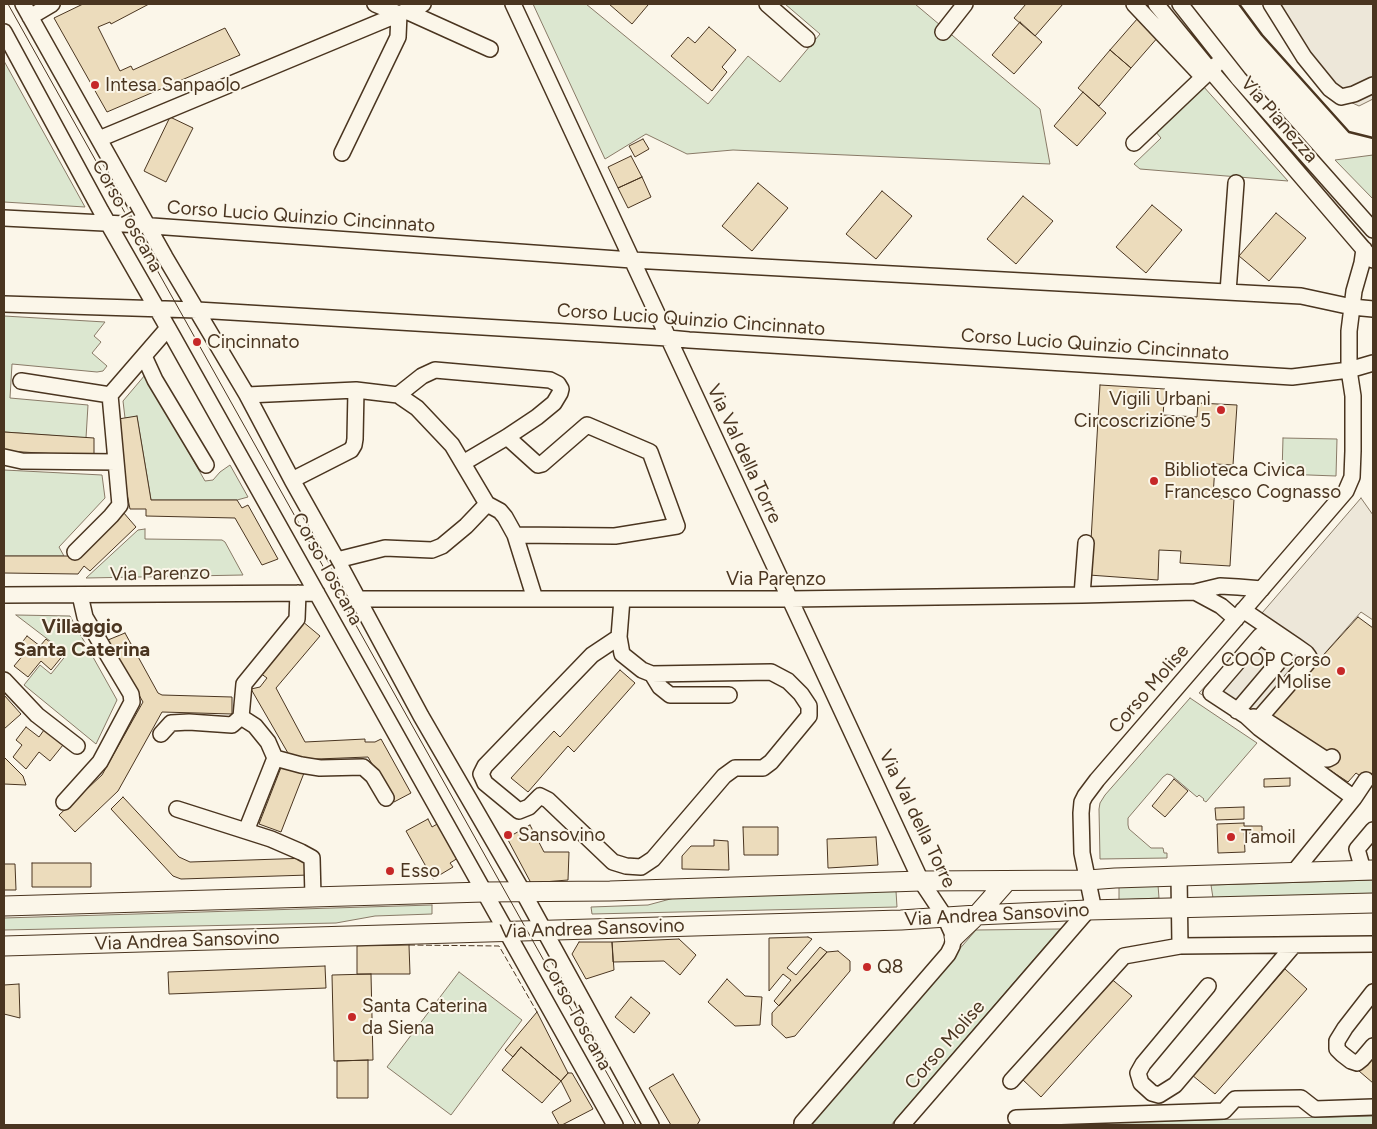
<!DOCTYPE html>
<html>
<head>
<meta charset="utf-8">
<style>
	body { margin:0 }
	#map { position:relative; width:1377px; height:1129px; overflow:hidden; background:#fbf6e9; font-family:Figtree,sans-serif }
	canvas { display:block }
	.frame { position:absolute; inset:0; border:5px solid #4a3520; pointer-events:none }
</style>
</head>
<body>
<div id="map">
<canvas width="1377" height="1129"></canvas>
<div class="frame"></div>
</div>
<script>
const ctx = document.querySelector('canvas').getContext('2d');
ctx.lineJoin = 'round';
function fill(path, color) { ctx.fillStyle = color; ctx.fill(path, 'evenodd'); }
const poly = rows => new Path2D(rows.map(r => 'M' + r).join(''));
function stroke(path, color, width, dash) { ctx.strokeStyle = color; ctx.lineWidth = width; ctx.lineCap = dash ? 'butt' : 'round'; ctx.setLineDash(dash || []); ctx.stroke(path); }
function write(font, color, halo, rows, align = 'center') {
  ctx.font = font + ' Figtree,sans-serif'; ctx.lineWidth = 4; ctx.setLineDash([]); ctx.textBaseline = 'middle'; ctx.strokeStyle = halo; ctx.fillStyle = color; for (const [text, x, y, turn = 0] of rows) {
    ctx.save(); ctx.translate(x, y); ctx.rotate((+turn || 0) * Math.PI / 180); ctx.textAlign = isNaN(turn) ? turn : align; if (halo) ctx.strokeText(text, 0, 0); ctx.fillText(text, 0, 0); ctx.restore();
  }
}
const green = poly([
	[533,4,586,4,708,104,748,56,780,82,820,34,785,4,915,4,1040,109,1050,164,733,150,687,154,646,134,605,159,533,4],
	[4,61,85,207,4,202,4,61],
	[1203,86,1288,181,1140,169,1134,164,1161,138,1155,131,1203,86],
	[1373,155,1373,199,1335,160,1373,155],
	[4,316,105,322,94,336,101,342,92,353,107,366,103,371,97,372,12,364,10,398,88,405,86,438,4,432,4,316],
	[145,375,205,481,213,480,220,472,230,465,248,497,237,500,151,500,137,417,125,418,123,401,145,375],
	[1283,438,1337,439,1336,476,1282,474,1283,438],
	[4,470,102,475,105,498,59,547,64,556,4,556,4,470],
	[145,529,145,539,222,540,225,542,243,575,86,578,138,530,145,529],
	[16,615,70,616,117,700,96,744,24,685,40,665,51,674,67,654,16,615],
	[1190,698,1257,743,1206,802,1203,800,1204,799,1199,795,1197,797,1171,775,1167,774,1163,777,1128,818,1128,825,1129,829,1151,848,1163,848,1164,853,1167,853,1167,858,1100,859,1099,809,1100,803,1105,795,1190,698],
	[1373,880,1373,894,1213,898,1211,885,1373,880],
	[1158,885,1159,898,1119,900,1119,887,1158,885],
	[896,891,897,907,592,914,591,907,648,905,674,898,896,891],
	[432,905,432,914,375,916,336,923,4,930,4,918,432,905],
	[1060,929,891,1125,807,1125,976,930,1060,929],
	[459,972,522,1020,451,1115,387,1067,459,972],
	[1373,1116,1373,1125,1030,1124,1373,1116]
]);
fill(green, '#dce7d0');
stroke(green, '#887966', 1);
const parking = poly([
	[1269,4,1373,4,1373,99,1359,106,1335,95,1269,4],
	[1361,498,1373,515,1373,620,1361,612,1259,728,1199,693,1267,619,1262,613,1361,498]
]);
fill(parking, '#ede7d9');
stroke(parking, '#887966', 1);
const building = poly([
	[83,4,149,4,111,24,110,22,98,27,120,71,131,66,133,70,225,28,240,55,107,112,54,18,83,4],
	[609,4,646,4,648,5,632,24,609,4],
	[1026,4,1063,4,1035,36,1014,18,1026,4],
	[1138,18,1159,36,1131,68,1110,50,1138,18],
	[1020,22,1042,42,1014,74,992,55,1020,22],
	[709,27,736,50,722,67,727,72,712,91,671,56,688,37,695,43,709,27],
	[1110,50,1131,68,1099,106,1078,88,1110,50],
	[1083,92,1106,113,1077,146,1054,126,1083,92],
	[170,117,193,128,166,182,144,171,170,117],
	[643,139,649,149,635,157,629,146,643,139],
	[631,156,642,177,618,188,608,167,631,156],
	[642,177,651,197,628,208,618,188,642,177],
	[758,183,788,208,752,251,722,226,758,183],
	[882,191,912,216,876,259,846,234,882,191],
	[1023,196,1053,221,1016,264,987,239,1023,196],
	[1152,205,1182,230,1146,273,1116,247,1152,205],
	[1276,213,1306,238,1269,281,1239,256,1276,213],
	[1100,385,1165,389,1163,415,1197,417,1198,403,1237,405,1233,465,1215,464,1213,498,1234,499,1230,566,1180,563,1181,551,1159,550,1158,580,1089,575,1100,385],
	[137,416,151,500,237,500,242,508,248,505,278,559,262,565,235,518,146,516,146,509,130,509,112,420,137,416],
	[4,432,94,438,94,456,4,451,4,432],
	[123,512,136,527,90,571,84,566,78,574,4,573,4,556,77,556,123,512],
	[1358,617,1373,628,1373,772,1366,780,1356,773,1348,782,1267,729,1274,718,1270,714,1358,617],
	[302,621,320,636,276,688,305,742,365,739,365,742,375,742,381,739,411,793,394,802,368,757,292,760,251,689,260,687,267,678,260,673,302,621],
	[125,633,158,693,162,695,232,697,232,714,162,712,118,791,75,832,59,815,102,775,143,702,108,640,125,633],
	[27,636,40,646,46,639,64,654,51,670,41,661,28,677,14,666,24,654,17,649,27,636],
	[620,670,635,683,574,752,568,746,528,792,511,778,554,731,560,737,620,670],
	[4,695,21,714,4,729,4,695],
	[26,727,39,737,44,730,63,745,50,761,39,752,26,769,13,757,22,745,16,740,26,727],
	[4,757,23,776,26,785,4,784,4,757],
	[282,765,304,773,281,832,259,824,282,765],
	[1290,778,1290,786,1264,787,1264,779,1290,778],
	[1174,779,1188,791,1165,817,1152,806,1174,779],
	[123,797,179,857,190,862,309,858,309,875,181,879,173,876,111,809,123,797],
	[1244,807,1244,819,1216,820,1215,808,1244,807],
	[428,819,432,827,439,823,458,858,450,863,453,867,433,879,406,831,428,819],
	[1244,823,1244,826,1262,826,1262,833,1244,833,1245,852,1218,853,1217,824,1244,823],
	[530,825,544,852,569,852,568,880,531,883,507,838,530,825],
	[743,827,778,827,778,855,744,855,743,827],
	[876,837,878,865,828,868,827,839,876,837],
	[714,840,728,841,729,870,682,869,682,856,691,846,714,846,714,840],
	[32,863,91,863,91,887,32,887,32,863],
	[4,864,15,864,16,890,4,890,4,864],
	[808,937,812,939,787,968,796,975,820,947,827,952,779,1006,774,1001,791,980,783,974,769,991,769,938,808,937],
	[679,939,696,955,680,975,664,961,613,962,612,942,679,939],
	[579,942,612,942,614,970,586,979,572,954,579,942],
	[409,945,410,974,357,974,357,946,409,945],
	[838,951,850,961,850,971,795,1036,786,1038,772,1025,772,1013,827,952,838,951],
	[325,966,326,988,169,994,168,972,325,966],
	[1285,969,1307,989,1215,1094,1192,1075,1285,969],
	[371,974,373,1060,334,1061,332,975,371,974],
	[1109,977,1132,996,1041,1097,1022,1079,1109,977],
	[727,979,745,996,762,997,760,1025,735,1026,708,1002,727,979],
	[19,984,20,1018,4,1014,4,985,19,984],
	[631,997,650,1013,634,1033,615,1017,631,997],
	[537,1012,568,1073,561,1081,521,1047,513,1057,505,1050,537,1012],
	[521,1047,561,1081,542,1103,502,1070,521,1047],
	[1373,1055,1373,1083,1359,1071,1373,1055],
	[368,1060,368,1098,337,1098,337,1061,368,1060],
	[568,1073,572,1073,593,1109,562,1125,559,1125,552,1112,571,1101,561,1081,568,1073],
	[673,1074,700,1120,697,1125,671,1125,649,1088,673,1074]
]);
fill(building, '#ecdcbc');
stroke(building, '#4a3520', 1);
const minor = poly([
	[23,4,165,257,247,395,292,480,337,560,421,716,523,892,651,1125],
	[513,4,921,881,945,917,954,937,952,946,948,954,802,1123,802,1125],
	[767,4,807,39],
	[1134,4,1203,77],
	[1156,4,1210,70,1373,260],
	[1180,4,1239,79,1373,230],
	[1271,4,1304,57,1330,89,1341,97,1354,94,1373,85],
	[406,11,490,49],
	[30,17,52,4],
	[4,32,101,211,172,335,615,1125],
	[943,32,965,4],
	[99,139,423,4],
	[1134,143,1216,65],
	[342,153,398,37,399,14,375,4],
	[4,218,124,224,632,260,1301,296,1352,307,1373,309],
	[1228,292,1236,183],
	[4,304,197,310,668,338,689,340,1292,377,1349,370,1373,363],
	[144,356,155,380,206,465],
	[21,381,110,395,168,328],
	[247,395,356,390,398,395,417,408,452,445,487,504,466,526,442,546,432,550,385,548,337,560],
	[398,395,422,376,435,370,550,380,558,384,561,389,560,393,554,403,537,417,507,437,463,463],
	[507,437,538,465,542,464,587,425,650,452,677,526,615,536,515,535,535,599],
	[4,457,22,461,116,462],
	[292,480,351,450,354,445,355,439,356,390],
	[487,504,500,511,505,517,515,535],
	[75,552,111,516,120,505,110,395],
	[1195,592,1221,606,1236,619],
	[4,595,317,593],
	[1082,595,1086,543],
	[357,599,790,599,1082,595,1195,592,1220,586,1238,587,1262,589],
	[1243,610,1296,646,1306,653,1309,657,1308,662,1263,714,1262,718],
	[619,637,622,654,642,670,652,674,771,672,788,681,801,694,809,706,809,716,771,762,763,768,735,768,724,776,653,859,641,867,626,866,613,862,548,800,540,796,529,807,519,811,485,783,481,774,485,766,592,655,619,637,622,599],
	[1281,659,1282,652,1260,636,1211,693,1246,716,1259,728,1354,798],
	[652,674,660,687,670,695,729,695],
	[4,680,37,715,77,746],
	[1237,711,1281,659,1287,654],
	[241,717,255,726,268,742,275,758,246,831,271,839,301,852,312,858,313,897],
	[1253,717,1262,718,1325,759,1328,759,1332,757],
	[161,734,171,723,189,722,232,725,241,717,244,684,297,619,298,593],
	[275,758,301,765,320,768,363,767,373,776,386,798],
	[64,802,100,762,132,702,131,694,85,617,80,595],
	[177,809,246,831],
	[1363,870,1357,849,1373,830],
	[1294,872,1354,798,1366,780],
	[1179,876,1180,946],
	[1208,986,1143,1064,1138,1073,1141,1083,1152,1093,1159,1095,1175,1085,1294,945],
	[1373,992,1345,1028,1337,1041,1337,1049,1342,1054,1351,1061,1357,1063,1362,1059,1373,1046],
	[1011,1081,1124,956,1180,946,1373,944],
	[1016,1118,1224,1111,1235,1099,1301,1098,1315,1109,1373,1107],
	[902,1125,1088,910,1092,901,1082,853,1081,813,1082,802,1085,796,1097,780,1346,491,1352,477,1353,451,1353,396,1349,370,1349,331,1354,291,1362,263,1364,249]
]);
const major = poly([
	[4,906,484,892,610,891,921,881,1088,880,1115,878,1373,870],
	[954,937,977,915,1007,881],
	[4,946,901,920,977,915,1088,910,1373,903]
]);
stroke(minor, '#4a3520', 18);
stroke(major, '#4a3520', 21);
stroke(minor, '#fbf6e9', 15);
stroke(major, '#fbf6e9', 19);
stroke(poly([
	[8,4,636,1125]
]), '#4a3520', 1);
stroke(poly([
	[409,945,499,946,537,1012]
]), '#4a3520', 1, [6, 2.5]);
stroke(poly([
	[1239,4,1262,35,1349,132,1373,138]
]), '#4a3520', 2.5);
for (const [x, y, r, color] of [
	[95,85,5,"#c62828"],
	[197,342,5,"#c62828"],
	[1221,410,5,"#c62828"],
	[1154,481,5,"#c62828"],
	[1341,671,5,"#c62828"],
	[508,835,5,"#c62828"],
	[1231,837,5,"#c62828"],
	[390,871,5,"#c62828"],
	[867,967,5,"#c62828"],
	[352,1017,5,"#c62828"]
]) { const dot = new Path2D(); dot.arc(x, y, r, 0, 2 * Math.PI); ctx.fillStyle = color; ctx.fill(dot); stroke(dot, '#fbf6e9', 2); }
write('19px', '#4a3520', '#fbf6e9', [
	["Intesa Sanpaolo",105,85],
	["Cincinnato",207,342],
	["Vigili Urbani",1211,399,"right"],
	["Circoscrizione 5",1211,421,"right"],
	["Biblioteca Civica",1164,470],
	["Francesco Cognasso",1164,492],
	["COOP Corso",1331,660,"right"],
	["Molise",1331,682,"right"],
	["Sansovino",518,835],
	["Tamoil",1241,837],
	["Esso",400,871],
	["Q8",877,967],
	["Santa Caterina",362,1006],
	["da Siena",362,1028]
], 'left');
write('19px', '#4a3520', '#fbf6e9', [
	["Via Pianezza",1279,120,49],
	["Corso Toscana",127,216,61],
	["Corso Lucio Quinzio Cincinnato",301,217,4],
	["Corso Lucio Quinzio Cincinnato",691,320,4],
	["Corso Lucio Quinzio Cincinnato",1095,345,4],
	["Via Val della Torre",744,454,65],
	["Corso Toscana",327,569,61],
	["Via Parenzo",160,574,-1],
	["Via Parenzo",776,579],
	["Corso Molise",1149,689,-49],
	["Via Val della Torre",917,819,64],
	["Via Andrea Sansovino",997,915,-3],
	["Via Andrea Sansovino",592,929,-2],
	["Via Andrea Sansovino",187,941,-2],
	["Corso Toscana",576,1014,61],
	["Corso Molise",945,1045,-49]
]);
write('bold 20px', '#4a3520', '#fbf6e9', [
	["Villaggio",82,627],
	["Santa Caterina",82,650]
]);
</script>
</body>
</html>
